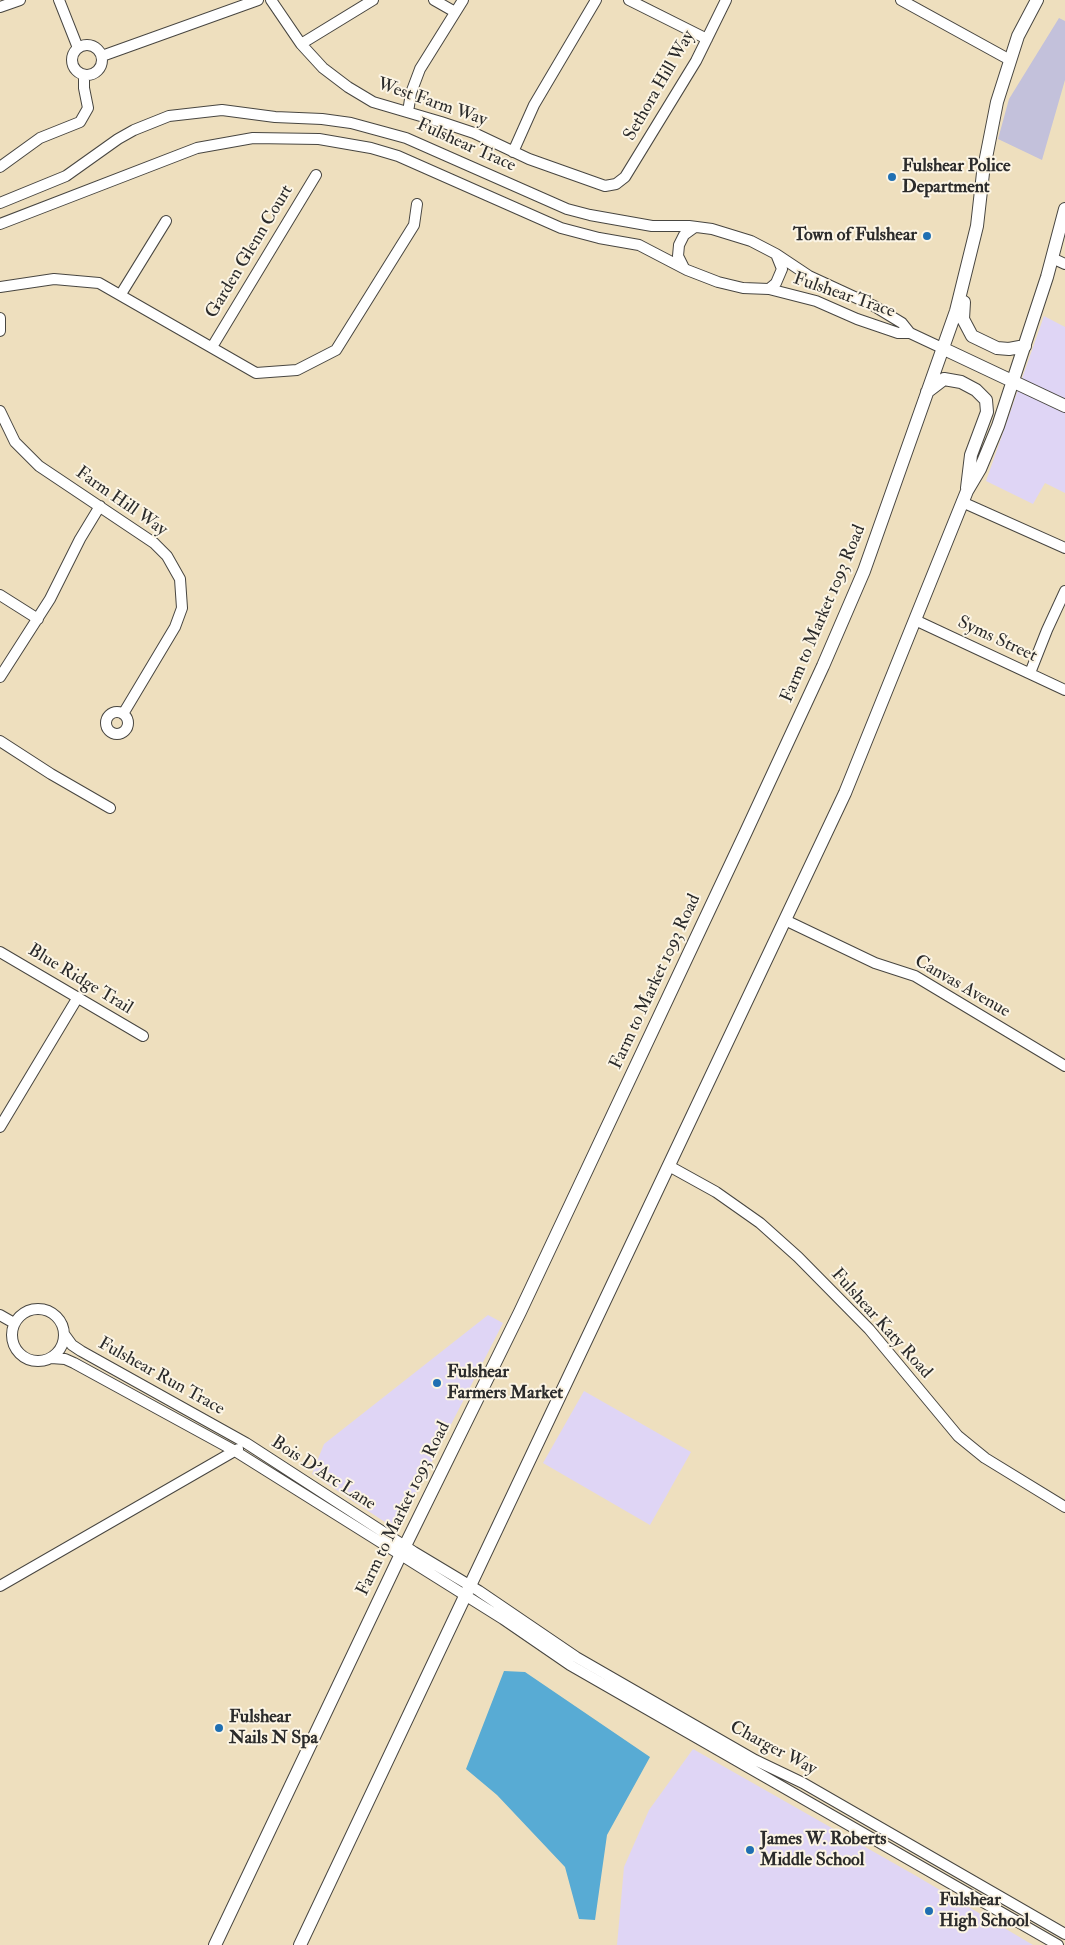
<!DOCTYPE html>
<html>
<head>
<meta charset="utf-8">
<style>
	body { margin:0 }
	canvas { display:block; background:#eedfbe }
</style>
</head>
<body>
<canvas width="1065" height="1945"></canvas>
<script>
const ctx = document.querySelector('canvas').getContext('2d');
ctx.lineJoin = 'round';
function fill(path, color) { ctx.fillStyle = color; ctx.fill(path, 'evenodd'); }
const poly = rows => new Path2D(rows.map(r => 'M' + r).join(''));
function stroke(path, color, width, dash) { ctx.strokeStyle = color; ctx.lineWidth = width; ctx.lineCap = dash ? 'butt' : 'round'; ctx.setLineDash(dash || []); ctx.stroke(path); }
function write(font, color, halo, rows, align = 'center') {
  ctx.font = font + ' "IM FELL Double Pica",serif'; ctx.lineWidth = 4; ctx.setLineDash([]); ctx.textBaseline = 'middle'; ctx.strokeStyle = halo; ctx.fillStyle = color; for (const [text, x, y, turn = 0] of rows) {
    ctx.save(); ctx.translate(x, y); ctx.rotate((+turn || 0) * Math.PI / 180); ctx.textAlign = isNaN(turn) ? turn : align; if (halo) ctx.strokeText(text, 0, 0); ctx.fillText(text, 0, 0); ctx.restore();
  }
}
fill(poly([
	[1044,316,1065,327,1065,493,1045,483,1033,504,986,481],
	[488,1315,503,1323,397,1530,312,1474,324,1444],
	[584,1391,691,1452,650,1525,543,1463],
	[693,1749,918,1877,1033,1945,617,1945,624,1867,649,1810]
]), '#dfd5f5');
fill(poly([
	[1059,18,1065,21,1065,80,1042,160,998,139,1009,99]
]), '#c3c1db');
fill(poly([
	[504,1671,525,1672,650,1757,607,1835,595,1920,579,1919,565,1867,497,1795,466,1769]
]), '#58abd4');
const minor = poly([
	[59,0,78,48],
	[271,0,301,44,323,68,348,87,373,102,441,122,474,133,529,159,605,186,616,184,625,177,696,61,726,0],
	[434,0,455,12],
	[629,0,707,39],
	[901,0,1010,60],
	[0,7,20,0],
	[301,44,373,0],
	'72 60a15 15 0 1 1 30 0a15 15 0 1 1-30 0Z',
	[102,56,258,0],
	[408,112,411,93,420,69,463,0],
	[513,152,534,105,596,0],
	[0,167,40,138,80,122,88,108,84,88,84,76],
	[0,203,66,176,118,139,134,130,169,116,222,110,275,117,322,119,351,123,406,138,567,209,590,215,652,226,689,226,712,229,751,241,776,254,809,276,874,306,902,323,910,333],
	[0,224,197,148,253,138,319,139,371,148,398,156,561,228,599,238,639,245,687,270,718,282,743,288,769,289,816,301,857,319,898,333,910,333,942,348],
	[1052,258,1065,264],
	[684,268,678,256,679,245,684,235,695,227],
	[0,287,54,279,99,283,256,373,297,370,336,350,414,225,417,204],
	[769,289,776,283,782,269,776,254],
	[121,294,166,221],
	[0,318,0,331],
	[212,347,316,175],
	[0,411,15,442,39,466,154,543,167,556,180,579,182,608,175,627,123,714],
	[962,502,1065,548],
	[0,595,38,619],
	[915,620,1065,690],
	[1030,673,1047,630,1065,591],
	[0,677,50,599,80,539,100,506],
	'106 723a11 11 0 1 1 22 0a11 11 0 1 1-22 0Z',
	[0,741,51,774,110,808],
	[785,920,875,963,915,976,1065,1066],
	[0,952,143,1036],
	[0,1127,78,997],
	[669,1166,716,1192,760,1223,798,1257,869,1329,958,1436,985,1458,1065,1507],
	'12 1335a26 26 0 1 1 52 0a26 26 0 1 1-52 0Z',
	[0,1315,14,1323],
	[64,1334,72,1345,81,1351,246,1443,414,1552,479,1591,576,1657,755,1760,803,1783,1065,1934],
	[51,1358,65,1359,74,1363,235,1451,503,1619,570,1665,1058,1945],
	[0,1586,238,1449]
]);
const major = poly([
	[964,302,963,319,972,336,997,348,1009,349,1025,346],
	[942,348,1065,406],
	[927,392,944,379,961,382,976,390,986,400,987,412,971,455,967,488],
	[215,1945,400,1556,520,1312,745,834,823,666,864,571,956,311,977,226,983,173,997,102,1018,36,1037,0],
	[300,1945,845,793,967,491,980,469,998,426,1047,277,1065,209]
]);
stroke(minor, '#484641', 12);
stroke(major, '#484641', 14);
stroke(minor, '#fff', 10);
stroke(major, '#fff', 12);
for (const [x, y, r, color] of [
	[892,177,5,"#1f6fb2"],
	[927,236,5,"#1f6fb2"],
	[437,1383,5,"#1f6fb2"],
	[219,1728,5,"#1f6fb2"],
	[750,1850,5,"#1f6fb2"],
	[929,1911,5,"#1f6fb2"]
]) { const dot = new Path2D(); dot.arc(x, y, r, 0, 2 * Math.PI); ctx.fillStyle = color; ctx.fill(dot); stroke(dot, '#fcf5e5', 2); }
write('18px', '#2b2b2b', '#fcf5e5', [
	["Sethora Hill Way",660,86,-60],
	["West Farm Way",432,103,19],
	["Fulshear Trace",466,146,24],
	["Garden Glenn Court",250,252,-59],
	["Fulshear Trace",844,296,19],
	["Farm Hill Way",121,502,35],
	["Farm to Market 1093 Road",824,614,-67],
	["Syms Street",997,640,25],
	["Blue Ridge Trail",80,980,31],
	["Farm to Market 1093 Road",656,982,-65],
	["Canvas Avenue",962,987,30],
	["Fulshear Katy Road",881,1324,48],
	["Fulshear Run Trace",161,1377,29],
	["Bois D'Arc Lane",323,1474,33],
	["Farm to Market 1093 Road",404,1509,-64],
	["Charger Way",773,1749,28]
]);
write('bold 18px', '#2b2b2b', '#fcf5e5', [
	["Fulshear Police",902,167],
	["Department",902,188],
	["Town of Fulshear",917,236,"right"],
	["Fulshear",447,1373],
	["Farmers Market",447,1394],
	["Fulshear",229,1718],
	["Nails N Spa",229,1739],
	["James W. Roberts",760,1840],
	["Middle School",760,1861],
	["Fulshear",939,1901],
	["High School",939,1922]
], 'left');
</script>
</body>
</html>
